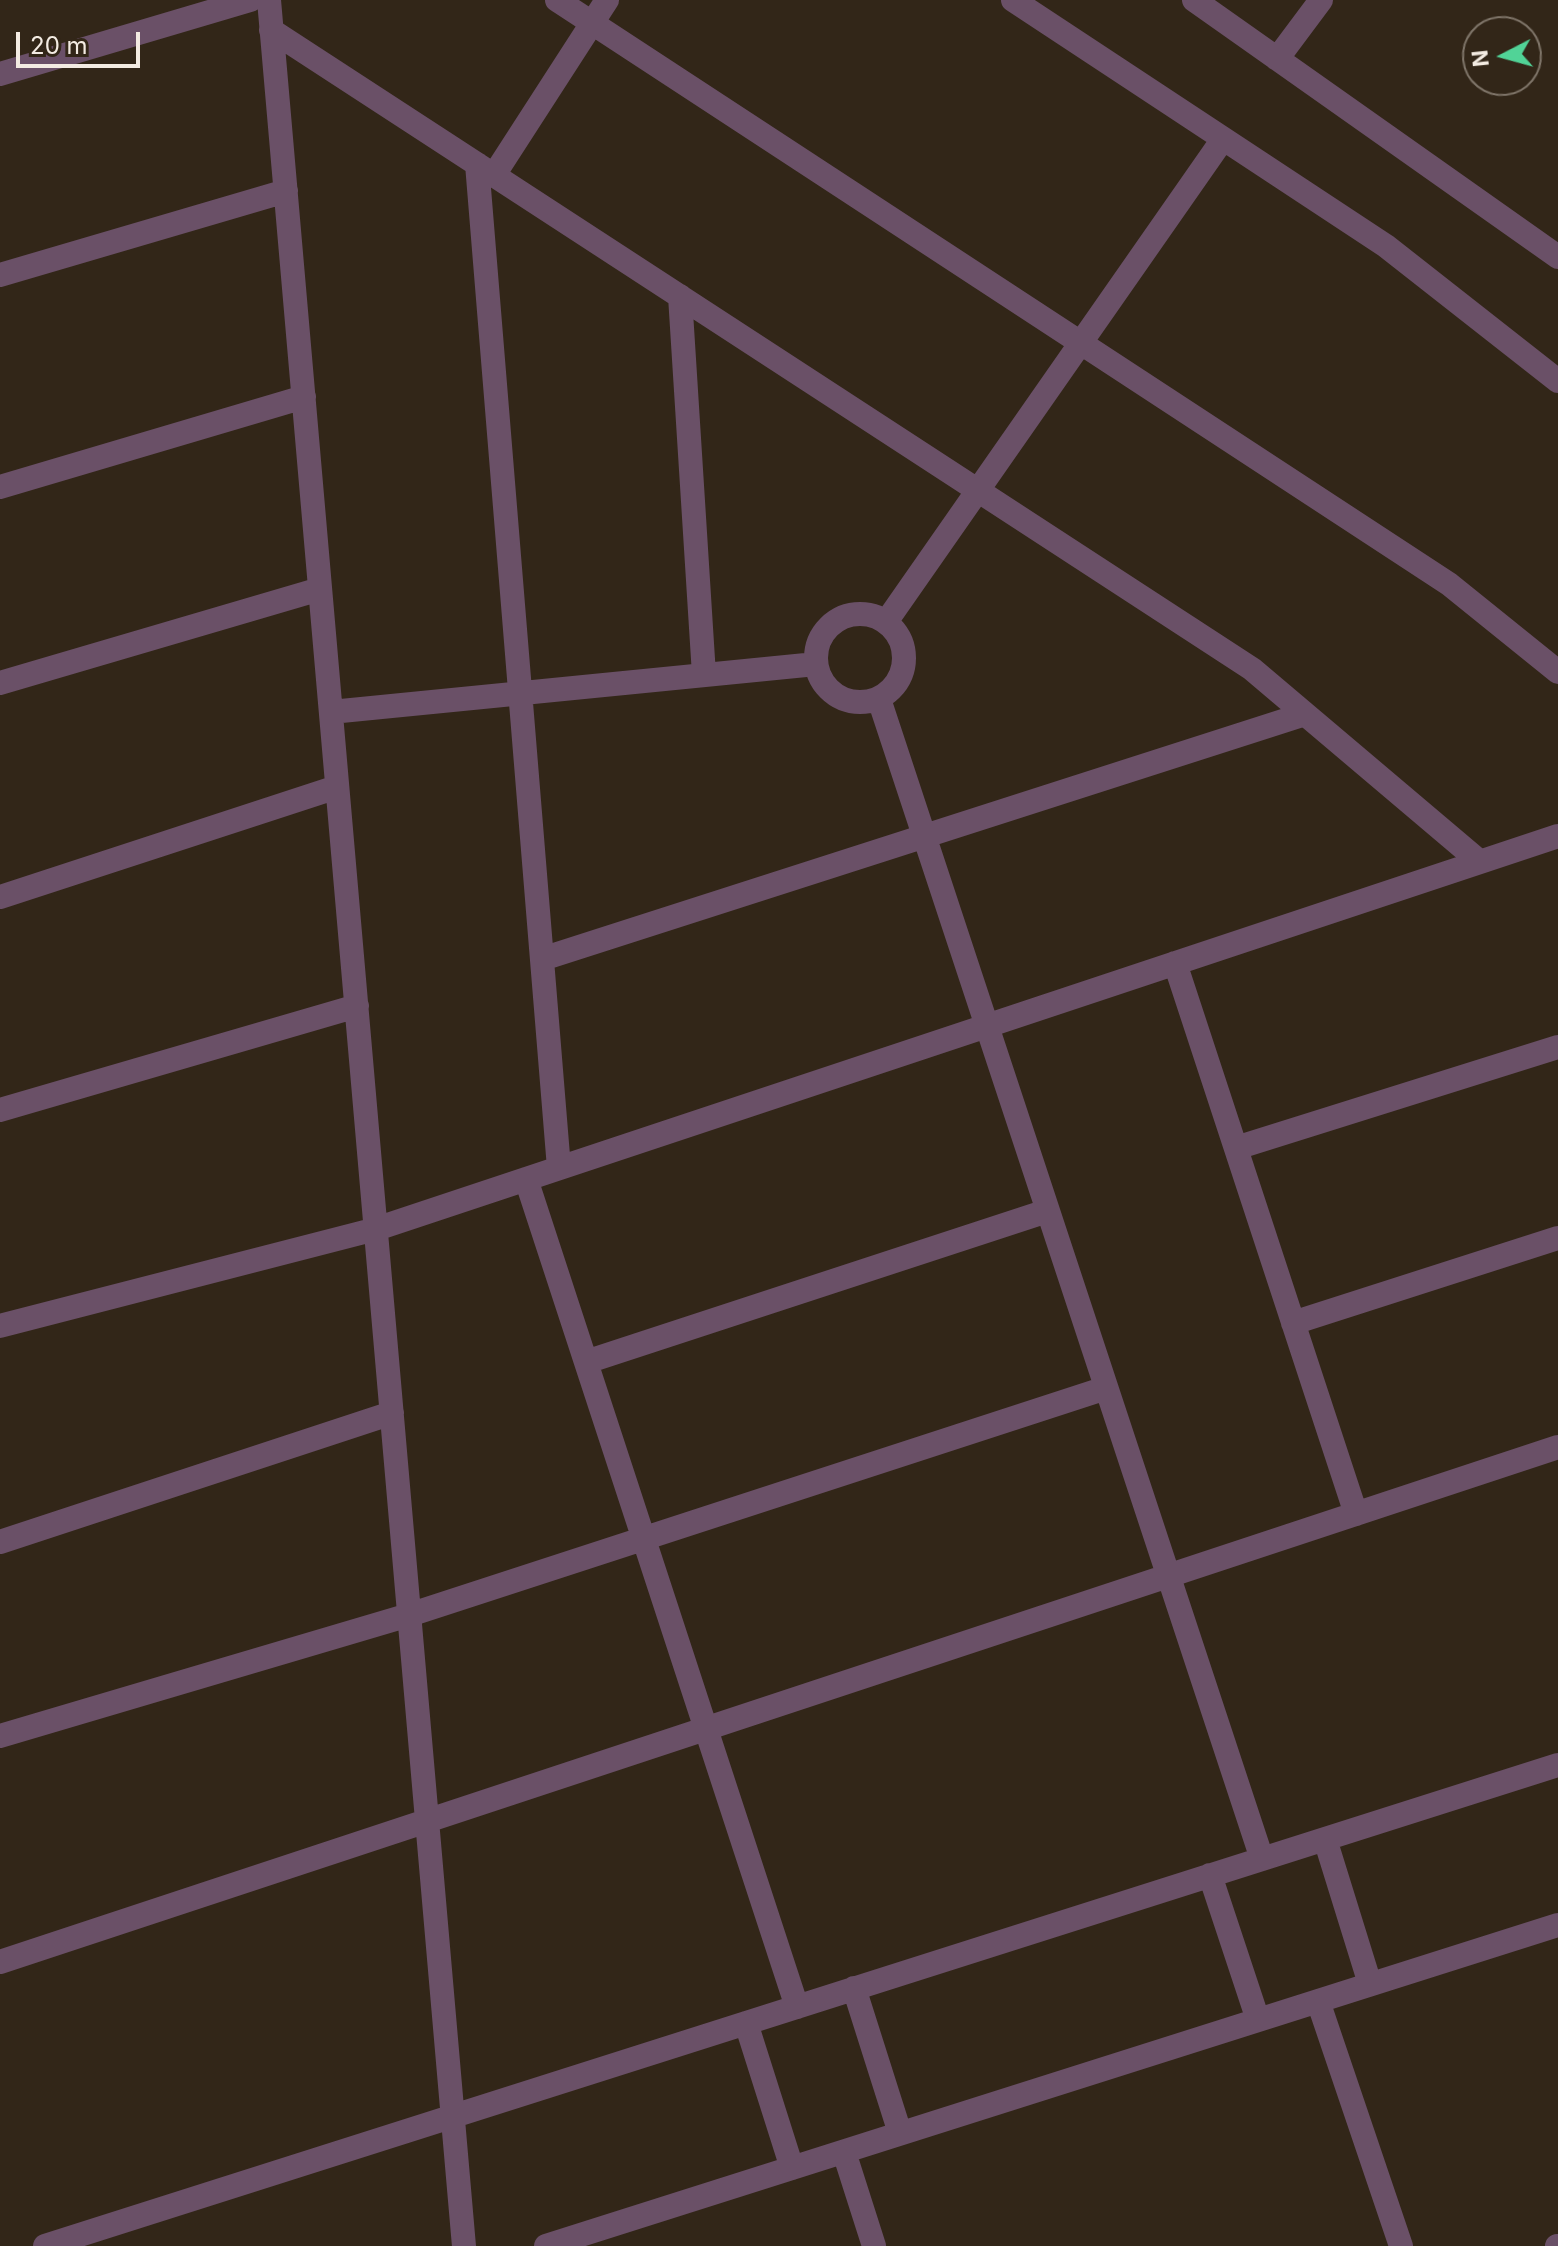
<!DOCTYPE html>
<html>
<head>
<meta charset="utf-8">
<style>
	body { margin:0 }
	#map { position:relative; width:1558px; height:2246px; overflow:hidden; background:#322618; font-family:Inter,sans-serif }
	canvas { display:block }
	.north { position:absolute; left:1462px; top:16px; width:80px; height:80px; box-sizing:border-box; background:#322618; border:2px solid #7f7569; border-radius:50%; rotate:264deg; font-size:22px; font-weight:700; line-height:32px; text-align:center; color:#f3ebe2 }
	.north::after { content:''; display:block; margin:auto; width:28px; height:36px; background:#51d397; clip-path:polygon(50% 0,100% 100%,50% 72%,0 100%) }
	.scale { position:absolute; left:16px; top:32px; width:124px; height:36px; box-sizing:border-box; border:4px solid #f3ebe2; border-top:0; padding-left:10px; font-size:24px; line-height:28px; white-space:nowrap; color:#f3ebe2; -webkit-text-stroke:6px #322618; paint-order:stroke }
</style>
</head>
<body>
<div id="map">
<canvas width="1558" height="2246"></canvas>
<div class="north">N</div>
<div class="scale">20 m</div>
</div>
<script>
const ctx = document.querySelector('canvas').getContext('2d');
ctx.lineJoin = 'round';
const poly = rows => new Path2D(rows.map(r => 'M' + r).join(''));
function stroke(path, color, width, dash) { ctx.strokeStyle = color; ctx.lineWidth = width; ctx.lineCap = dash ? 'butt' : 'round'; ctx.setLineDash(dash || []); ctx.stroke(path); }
stroke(poly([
	[269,0,464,2246],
	[557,0,1449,584,1558,672],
	[1013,0,1386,246,1558,381],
	[1194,0,1558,257],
	[271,30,1252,669,1480,862],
	[1277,59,1321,0],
	[0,74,250,0],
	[477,164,559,1168],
	[494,175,607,0],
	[0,275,286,191],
	[680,296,704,675],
	[0,487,304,397],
	'816 658a44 44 0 1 1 88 0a44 44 0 1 1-88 0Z',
	[886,622,1223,139],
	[0,683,320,589],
	[879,699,1262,1859],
	[331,712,816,664],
	[0,897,337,787],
	[542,959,1305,714],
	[1175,963,1356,1514],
	[0,1110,357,1006],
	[1236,1148,1558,1047],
	[526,1179,797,2007],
	[1293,1323,1558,1238],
	[0,1326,376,1229,1558,836],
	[586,1362,1047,1211],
	[0,1542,392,1413],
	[0,1736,409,1615,1106,1388],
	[1325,1839,1370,1984],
	[1210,1875,1258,2020],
	[0,1962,1558,1447],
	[854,1988,900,2133],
	[1318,2001,1401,2246],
	[746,2023,792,2168],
	[844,2152,874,2246],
	[45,2246,1558,1765],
	[546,2246,1558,1925],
	[1557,2246,1558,2246]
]), '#6a5067', 24);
</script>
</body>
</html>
